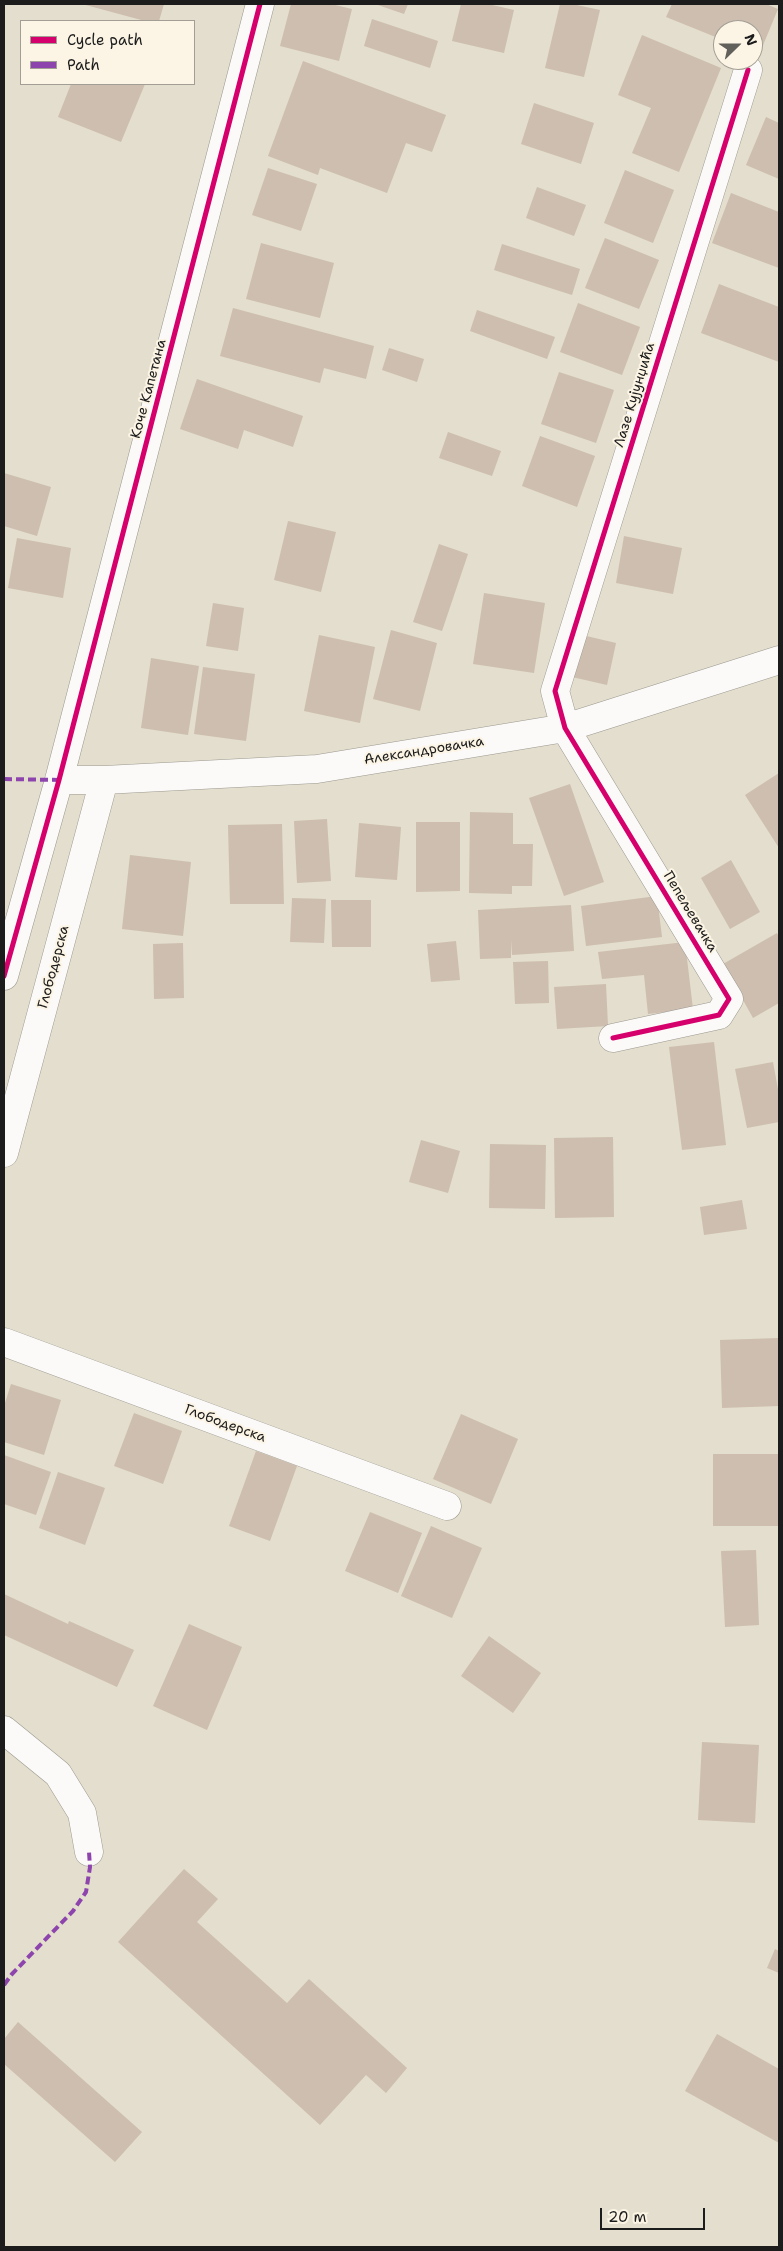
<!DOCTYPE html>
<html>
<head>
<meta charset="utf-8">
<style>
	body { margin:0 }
	#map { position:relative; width:783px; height:2251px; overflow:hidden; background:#e3decd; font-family:"Shantell Sans",sans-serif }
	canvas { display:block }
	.frame { position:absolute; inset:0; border:5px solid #1c1c1c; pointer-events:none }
	.legend { position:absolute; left:20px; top:20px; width:175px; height:65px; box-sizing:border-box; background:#fcf5e5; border:1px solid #a29e95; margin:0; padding:6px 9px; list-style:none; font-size:15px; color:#1c1c1c }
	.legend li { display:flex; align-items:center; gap:10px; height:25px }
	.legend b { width:25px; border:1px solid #a29e95 }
	.north { position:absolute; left:713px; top:20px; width:50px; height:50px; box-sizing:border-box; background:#fcf5e5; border:1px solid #a29e95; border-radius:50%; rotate:68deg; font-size:14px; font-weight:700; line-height:20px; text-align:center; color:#1c1c1c }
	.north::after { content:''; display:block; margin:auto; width:18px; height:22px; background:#62605a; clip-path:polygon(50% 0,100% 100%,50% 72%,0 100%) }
	.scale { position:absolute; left:600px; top:2208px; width:105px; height:22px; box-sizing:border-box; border:2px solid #1c1c1c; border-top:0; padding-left:6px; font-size:15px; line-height:18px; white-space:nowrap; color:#1c1c1c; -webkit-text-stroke:4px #fcf5e5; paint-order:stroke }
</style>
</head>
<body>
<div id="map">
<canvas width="783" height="2251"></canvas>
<div class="frame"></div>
<ul class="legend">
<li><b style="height:6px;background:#d6006c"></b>Cycle path</li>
<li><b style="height:6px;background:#8e44ad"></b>Path</li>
</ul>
<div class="north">N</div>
<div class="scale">20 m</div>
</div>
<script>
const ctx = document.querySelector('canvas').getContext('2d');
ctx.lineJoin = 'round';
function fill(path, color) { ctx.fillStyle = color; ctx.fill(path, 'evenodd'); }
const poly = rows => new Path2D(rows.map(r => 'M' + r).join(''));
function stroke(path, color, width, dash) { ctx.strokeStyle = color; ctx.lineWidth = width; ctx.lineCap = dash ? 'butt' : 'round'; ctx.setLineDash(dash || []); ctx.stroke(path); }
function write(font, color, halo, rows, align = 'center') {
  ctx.font = font + ' "Shantell Sans",sans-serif'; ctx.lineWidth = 4; ctx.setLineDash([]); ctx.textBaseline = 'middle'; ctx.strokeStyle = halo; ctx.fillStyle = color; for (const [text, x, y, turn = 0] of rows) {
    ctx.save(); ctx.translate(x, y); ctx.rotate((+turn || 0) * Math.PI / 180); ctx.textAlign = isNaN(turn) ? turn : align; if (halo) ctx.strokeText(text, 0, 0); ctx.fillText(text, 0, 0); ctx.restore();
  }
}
fill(poly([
	[82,4,164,4,159,21,145,21],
	[291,4,331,4,352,9,339,61,280,46],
	[375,4,408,4,404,14],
	[461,4,488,4,514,10,504,53,452,41],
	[560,4,572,4,600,10,584,77,545,68],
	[672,4,766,4,778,9,759,55,753,53,753,30,723,30,723,40,666,17],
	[372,19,438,41,430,68,364,46],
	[642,35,721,68,679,172,632,153,651,108,618,95],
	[303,61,446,115,432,152,406,143,387,193,320,168,318,175,268,156],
	[71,84,145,84,121,142,58,117],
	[534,103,594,123,581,164,521,144],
	[766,117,779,123,779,179,746,165],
	[268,168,317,184,301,231,252,215],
	[625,170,674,190,653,243,604,223],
	[537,187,586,205,574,236,526,218],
	[731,193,779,212,779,268,712,243],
	[605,238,659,260,639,309,585,288],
	[261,243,334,263,320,318,246,299],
	[502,244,580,269,572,295,494,270],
	[719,284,779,307,779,362,701,333],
	[578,303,640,327,622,375,560,352],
	[233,308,374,346,366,379,324,368,320,383,220,356],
	[477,310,555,337,547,359,470,331],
	[389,348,424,359,417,382,382,370],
	[559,372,614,390,596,443,541,424],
	[197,379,303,416,293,447,244,430,238,449,180,429],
	[448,432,501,451,492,476,439,458],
	[540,436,595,456,577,507,522,486],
	[4,473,51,487,37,536,4,526],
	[288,521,336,532,321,592,274,580],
	[624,536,682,548,673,594,616,583],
	[17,538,71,548,63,598,8,588],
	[439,544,468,554,442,631,413,622],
	[484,593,545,603,534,673,473,664],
	[213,603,244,608,238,651,206,646],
	[391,630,437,643,420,711,373,699],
	[319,635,375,647,360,723,304,711],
	[582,635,616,643,607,685,572,677],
	[151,658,199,666,188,735,141,728],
	[203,667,255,674,246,741,194,734],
	[779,773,779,848,745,795],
	[570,784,604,882,564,896,529,798],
	[470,812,513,813,513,844,533,844,532,886,512,886,512,894,469,893],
	[327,819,331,881,297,883,294,821],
	[416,822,460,822,460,891,416,892],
	[359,823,401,827,397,880,355,877],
	[282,824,284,904,230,904,228,825],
	[130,855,191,862,183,936,122,929],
	[731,860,760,912,730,929,701,878],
	[657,896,662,937,586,946,581,906],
	[292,898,326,899,324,943,290,942],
	[331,900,371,900,371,947,332,947],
	[571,905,574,951,512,955,511,940,511,958,480,959,478,910],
	[777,933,779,937,779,1003,753,1018,723,964],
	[456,941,460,980,431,982,427,944],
	[685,942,693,1009,648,1014,644,975,602,979,598,952],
	[183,943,184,998,154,999,153,944],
	[548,961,549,1003,515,1004,513,962],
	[606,984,608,1026,557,1029,554,987],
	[714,1042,726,1145,682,1150,669,1047],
	[773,1062,779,1095,779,1122,747,1128,735,1069],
	[613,1137,614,1217,555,1218,554,1138],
	[421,1140,460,1151,448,1193,409,1182],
	[490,1144,546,1145,545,1209,489,1208],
	[742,1200,747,1229,704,1235,700,1207],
	[779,1338,779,1406,722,1408,720,1340],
	[11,1384,61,1400,44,1455,4,1442,4,1406],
	[134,1413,182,1431,163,1484,114,1466],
	[461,1414,518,1439,491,1504,433,1479],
	[256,1451,297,1466,270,1541,229,1526],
	[713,1454,779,1454,779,1526,713,1526],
	[4,1455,51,1472,36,1515,4,1504],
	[58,1472,105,1488,85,1545,39,1528],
	[370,1512,422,1533,398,1593,345,1571],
	[431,1526,482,1548,452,1618,401,1596],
	[756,1550,759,1625,725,1627,721,1551],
	[4,1594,68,1624,69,1621,134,1650,117,1687,4,1635],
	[189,1624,242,1647,207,1730,153,1706],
	[489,1636,541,1673,513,1713,461,1676],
	[702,1742,759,1745,755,1823,698,1820],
	[184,1869,218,1899,197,1922,287,2003,309,1979,407,2068,386,2093,366,2075,320,2125,118,1942],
	[775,1949,779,1951,779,1973,767,1968],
	[18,2022,142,2132,115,2162,4,2064,4,2039],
	[717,2034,779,2069,779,2143,685,2091]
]), '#cebeaf');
const minor = poly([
	[59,780,104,780,317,769,565,728,779,660],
	[4,976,59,780,260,4],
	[613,1038,719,1015,729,999,565,728,555,691,748,70],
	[4,1153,104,780],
	[4,1342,447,1506],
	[4,1730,58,1774,82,1813,89,1852]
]);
stroke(minor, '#9b988f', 29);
stroke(minor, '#fbfaf8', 28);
stroke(poly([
	[4,779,59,780],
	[4,1985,12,1974,73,1911,86,1892,90,1867,89,1852]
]), '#8e44ad', 4, [8, 4]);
stroke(poly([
	[4,976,59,780,260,4],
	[613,1038,719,1015,729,999,565,728,555,691,748,70]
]), '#d6006c', 5);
write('14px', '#1c1c1c', '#fcf5e5', [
	["Коче Капетана",149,389,-75],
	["Лазе Кујунџића",635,395,-73],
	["Александровачка",424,751,-9],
	["Пепељевачка",690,912,59],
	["Глободерска",54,967,-75],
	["Глободерска",225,1424,20]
]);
</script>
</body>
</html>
